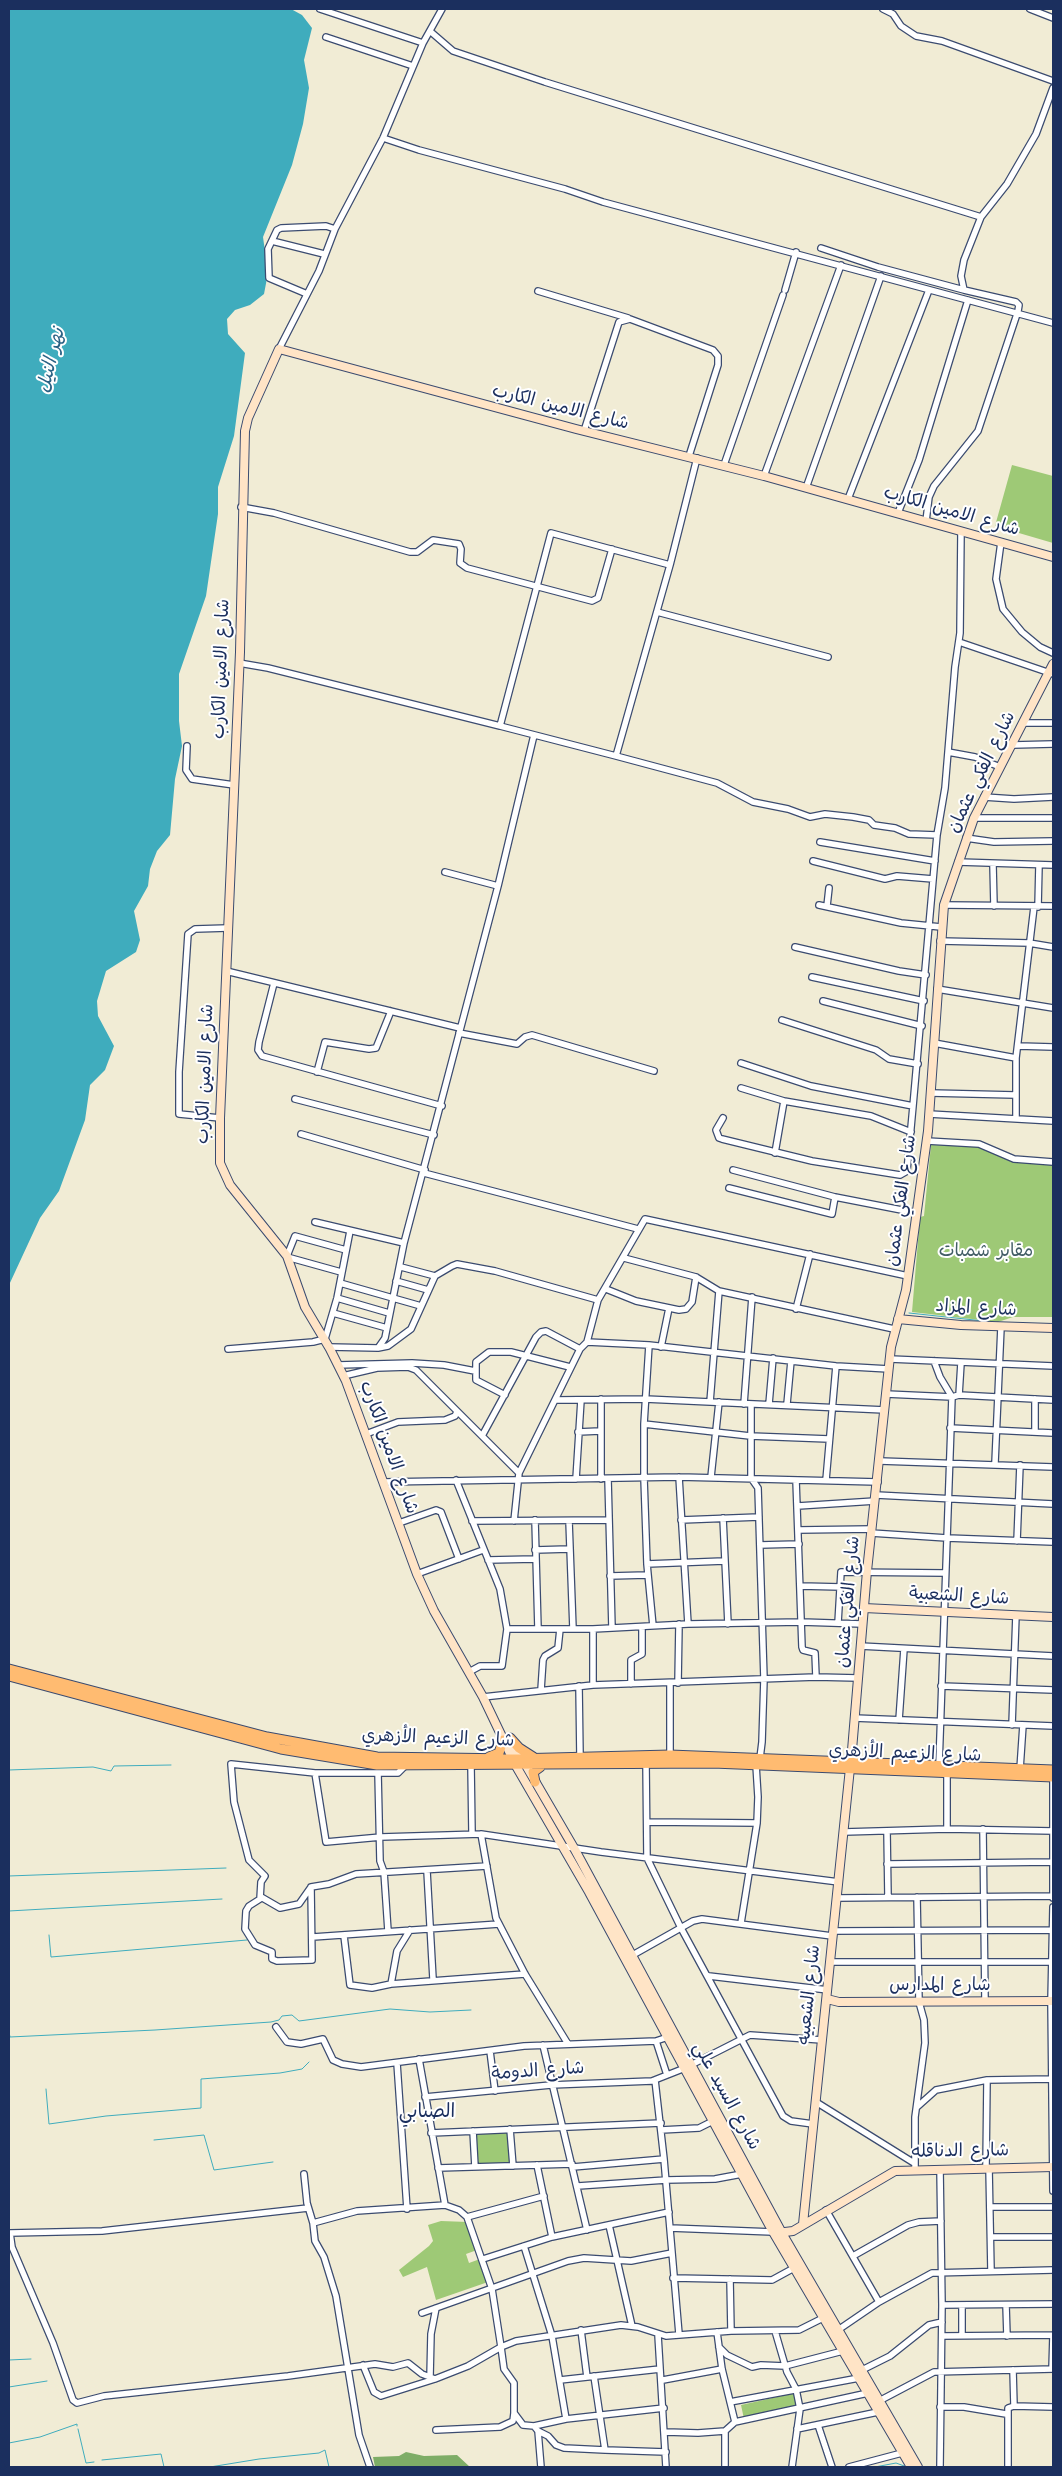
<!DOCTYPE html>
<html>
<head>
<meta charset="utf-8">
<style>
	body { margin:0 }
	#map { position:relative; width:1062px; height:2476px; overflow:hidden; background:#f1ecd5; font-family:Kalam,sans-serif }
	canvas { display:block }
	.frame { position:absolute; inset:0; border:10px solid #1b2f5e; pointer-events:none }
</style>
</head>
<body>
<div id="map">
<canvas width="1062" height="2476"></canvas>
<div class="frame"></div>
</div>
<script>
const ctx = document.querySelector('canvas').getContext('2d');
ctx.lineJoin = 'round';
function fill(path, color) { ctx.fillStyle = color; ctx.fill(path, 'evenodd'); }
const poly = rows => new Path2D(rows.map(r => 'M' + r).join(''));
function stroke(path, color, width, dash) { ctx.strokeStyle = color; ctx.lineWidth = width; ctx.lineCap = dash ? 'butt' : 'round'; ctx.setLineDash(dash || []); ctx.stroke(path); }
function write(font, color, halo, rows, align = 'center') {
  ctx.font = font + ' Kalam,"Playpen Sans Arabic",sans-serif'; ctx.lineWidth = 4; ctx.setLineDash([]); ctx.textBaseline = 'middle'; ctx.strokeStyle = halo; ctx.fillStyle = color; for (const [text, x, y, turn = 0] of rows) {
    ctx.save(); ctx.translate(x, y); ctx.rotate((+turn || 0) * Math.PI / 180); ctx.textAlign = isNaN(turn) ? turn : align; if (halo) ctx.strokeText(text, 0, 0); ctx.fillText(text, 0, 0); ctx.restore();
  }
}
fill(poly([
	[1012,465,1053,476,1053,543,995,526],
	[931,1145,983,1146,1004,1157,1007,1160,1053,1164,1053,1317,1013,1317,998,1322,912,1312,920,1217,924,1216],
	[510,2132,512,2163,475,2164,474,2133],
	[441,2221,468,2222,477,2250,466,2254,469,2263,480,2259,488,2282,436,2300,427,2267,403,2277,399,2270,429,2246,433,2241,428,2225],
	[795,2393,798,2407,744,2419,741,2405]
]), '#9ec976');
fill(poly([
	[406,2452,424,2456,457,2455,470,2467,375,2467,373,2457,399,2456]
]), '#7ead67');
fill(poly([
	[9,9,291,9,302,15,312,28,304,60,309,88,303,124,292,165,263,237,268,273,264,294,250,305,235,310,227,319,228,334,245,353,234,436,218,487,218,514,206,596,179,674,179,721,182,746,175,779,170,835,157,851,150,869,148,886,134,911,140,940,136,952,106,971,97,1001,98,1016,114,1046,105,1070,90,1085,85,1120,59,1191,40,1218,9,1285]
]), '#3facbd');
stroke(poly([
	[909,1313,993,1322],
	[9,1770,93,1767,111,1771,114,1766,171,1765],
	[9,1876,226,1868],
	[9,1911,222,1899],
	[49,1935,51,1957,247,1940],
	[9,2032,10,2037,155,2030,271,2022,279,2020,282,2016,292,2015,299,2021,390,2009,430,2012,471,2010],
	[46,2089,49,2124,106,2116,201,2108,201,2079,280,2073,302,2069,309,2062],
	[154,2140,204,2135,214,2170,273,2162],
	[9,2360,31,2359],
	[9,2387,47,2381],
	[78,2429,86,2463,94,2462],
	[9,2443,40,2437,77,2424,77,2426],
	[102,2460,161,2454,164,2467],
	[210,2467,259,2459,319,2453,325,2450,329,2467],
	[875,2467,896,2463,907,2467]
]), '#3facbd', 1);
const street = poly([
	[320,9,423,43],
	[883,9,893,14,901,26,916,36,942,41,1053,81],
	[1030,9,1053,18],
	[431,32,453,51,545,82,981,217],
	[326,37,413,66],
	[383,138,419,150,565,189,603,202,1053,323],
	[272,241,324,254],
	[821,248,878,267,964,290],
	[785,290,796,252],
	[538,291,628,318],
	[307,294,269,278,268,249,277,230,281,228,326,226,335,229],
	[279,349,319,271,335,229,383,138,423,43,442,9],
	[584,431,619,322,630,319,713,350,718,356,718,365,689,456],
	[724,465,783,295],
	[764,476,841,265],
	[806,488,881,276],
	[848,499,929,290],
	[241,507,274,513,410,552,417,552,433,540,459,544,461,549,460,563,467,568,592,601,598,598,612,549],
	[898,513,919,460,968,300],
	[926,521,929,497,934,486,978,431,1018,311,1019,305,1016,302,964,290,961,276,964,260,981,217,1007,184,1036,134,1053,88],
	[1001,542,996,579,1003,609,1022,632,1040,647,1053,653],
	[657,612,828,657],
	[959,642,1053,674],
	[239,663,268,668,500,726,551,533,670,565],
	[1024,723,1053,723],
	[500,726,616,756,670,565,697,458],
	[1013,745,1053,744],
	[187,746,186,770,192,779,234,785],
	[948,752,975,757,1000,767],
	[616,756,717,783,753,802,788,809,810,817,825,814,853,817,869,820,874,825,895,828,909,834,937,835],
	[984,797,1014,799,1053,797],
	[974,818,1053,818],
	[966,838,994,842,1053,841],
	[820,842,935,861],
	[813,861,885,879,897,876,933,879],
	[958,862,1053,865],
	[993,865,994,906],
	[445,872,498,886],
	[819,905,901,923,941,927],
	[944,905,1053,906],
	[827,906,829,888],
	[1038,907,1039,865],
	[940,941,1029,943,1053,947],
	[795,947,899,971,926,975],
	[226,971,460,1028],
	[812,977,924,1001],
	[274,983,259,1042,258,1050,262,1056,442,1106],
	[937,989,1053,1008],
	[823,1001,922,1026],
	[782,1020,876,1050,889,1059,918,1064],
	[459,1033,517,1044,525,1037,532,1035,654,1071],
	[934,1043,1016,1058],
	[1018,1046,1053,1047],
	[317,1072,325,1042,369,1049,376,1048,391,1011],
	[741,1088,784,1101,871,1116,911,1132],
	[931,1093,1015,1095],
	[295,1099,434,1135],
	[913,1106,937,835,945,788,955,667,960,633,961,531],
	[929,1114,1053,1121],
	[220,1118,179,1114,179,1072,188,934,195,929,228,928],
	[723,1118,716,1130,719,1138,722,1139,812,1161,900,1175,907,1171,913,1106,811,1086,741,1063],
	[1016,1118,1016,1058,1034,907],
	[301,1134,425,1170],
	[927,1141,979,1144,1014,1159,1053,1162],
	[775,1153,784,1101],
	[733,1170,835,1197,917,1213],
	[424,1173,638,1229],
	[729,1188,832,1214,835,1197],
	[315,1222,404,1243],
	[287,1256,295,1236,346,1250],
	[287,1257,341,1272],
	[624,1258,696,1277,719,1291,894,1329],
	[401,1267,435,1276],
	[396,1281,428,1290],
	[340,1283,421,1306],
	[606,1289,636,1301,679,1310,686,1309,692,1302,696,1277],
	[337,1298,389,1313],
	[796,1309,810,1254],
	[333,1313,387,1328],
	[587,1342,649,1345,836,1366,889,1369],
	[649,1345,644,1424,644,1478,647,1564,653,1626],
	[329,1347,378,1348,385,1338,404,1243,498,886,534,735],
	[661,1347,669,1308],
	[378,1348,388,1346,411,1329,435,1276,452,1266,457,1264,495,1271,598,1300],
	[228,1349,313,1342,325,1339,337,1298,350,1231],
	[890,1359,1053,1366],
	[934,1361,940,1377,952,1397,939,1765],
	[338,1365,412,1363,444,1365,475,1371],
	[343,1376,377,1368,408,1367,416,1370,519,1473],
	[886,1394,952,1397,959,1395,1053,1400],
	[505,1395,476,1380,476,1362,489,1352,511,1352,570,1367],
	[959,1395,961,1363],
	[601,1399,601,1479],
	[1035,1399,1035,1432],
	[556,1400,645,1399,885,1410],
	[710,1402,719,1291],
	[744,1404,752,1297],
	[769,1404,773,1358],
	[787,1404,791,1361],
	[644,1424,750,1436,829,1439],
	[950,1428,1053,1433],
	[578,1432,600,1431],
	[366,1434,398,1422,445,1420,455,1416,457,1412],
	[482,1436,536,1337,541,1332,546,1331,580,1349],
	[880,1461,1053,1467],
	[995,1463,1001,1327],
	[679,1477,688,1624],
	[711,1477,719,1402],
	[576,1479,581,1400],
	[608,1479,612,1628],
	[456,1480,500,1589,507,1629],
	[796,1480,802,1647,803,1650,815,1653,816,1677],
	[826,1480,836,1366],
	[384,1482,679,1477,878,1482],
	[876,1495,1053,1504],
	[798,1506,875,1501],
	[723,1518,728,1624],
	[535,1520,538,1629],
	[681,1520,759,1517],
	[472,1521,608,1520],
	[514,1521,519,1473,580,1349,587,1342,598,1300,645,1219,908,1276],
	[569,1521,573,1629],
	[399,1523,436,1510,441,1512,459,1559],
	[798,1530,872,1529],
	[871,1533,947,1538,1053,1542],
	[1017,1541,1020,1465],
	[760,1545,799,1544],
	[535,1550,569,1549],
	[488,1560,535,1559],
	[647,1564,724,1561],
	[417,1574,483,1550],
	[610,1576,647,1575],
	[801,1586,841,1587],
	[838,1623,841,1572,945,1573],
	[593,1629,593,1685],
	[860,1646,1053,1656],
	[469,1672,480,1666,502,1666,507,1629,593,1629,688,1624,801,1622,862,1624],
	[678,1683,679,1624],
	[631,1684,631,1660,642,1654,642,1627],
	[579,1686,580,1757],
	[941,1686,1053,1690],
	[541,1690,543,1660,545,1656,558,1648,560,1629],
	[483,1697,593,1685,816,1677,858,1678],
	[854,1718,1053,1726],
	[899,1720,904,1649],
	[1012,1725,1016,1615],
	[670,1755,670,1683],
	[646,1763,647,1858,681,1928,783,2116,791,2121,813,2124],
	[471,1766,472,1833],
	[1020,1769,1023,1725],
	[315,1773,326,1842,381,1837,481,1834,601,1852,839,1882],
	[378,1773,380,1861,384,1872,388,1931],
	[1053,1777,1053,1898],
	[647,1822,757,1823],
	[947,1829,947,1772],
	[983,1829,985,2001],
	[887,1831,888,1897],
	[844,1832,947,1829,1053,1831],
	[481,1834,496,1918,525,1974,568,2044],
	[887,1864,1052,1862],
	[427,1871,433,1979],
	[311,1887,312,1960,277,1961,272,1959,272,1952,255,1945,245,1929,246,1911,249,1906,260,1899,261,1882,265,1876,249,1860,234,1802,231,1764,315,1773,398,1773,404,1767],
	[261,1897,280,1908,299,1904,311,1887,329,1884,356,1874,487,1866],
	[837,1898,1053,1896],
	[1053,1907,1051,2001,1053,2191],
	[741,1923,757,1823,758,1797,756,1765,760,1758,762,1742,764,1679,758,1488,751,1478,751,1404],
	[833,1931,1053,1930],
	[344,1936,350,1985,372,1988,391,1984,397,1951,410,1930],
	[313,1937,499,1924],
	[631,1956,693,1921,702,1919,832,1936],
	[831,1962,1053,1962],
	[709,1976,828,1990],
	[391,1984,525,1974],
	[276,2027,287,2042,301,2044,323,2039,333,2060,342,2064,361,2067,524,2046,656,2041,668,2037],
	[656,2041,667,2075],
	[543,2045,587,2230],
	[490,2051,495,2091],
	[419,2059,445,2205],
	[397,2063,407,2209],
	[655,2080,664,2159,679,2334],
	[987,2080,1053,2079],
	[425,2097,551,2085,652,2081,685,2068,750,2035,822,2040],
	[816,2102,914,2163],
	[917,2107,936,2090,987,2080,986,2168],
	[510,2129,513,2166],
	[661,2130,699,2128,715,2120],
	[473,2131,475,2167],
	[431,2133,661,2123],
	[537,2165,552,2237],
	[573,2167,664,2159],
	[438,2168,572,2164],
	[989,2168,991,2271],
	[915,2169,915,2117,925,2043,924,2020,919,2002,917,1897],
	[940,2169,942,2305,940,2467],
	[304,2174,307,2203,313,2223,315,2241,324,2257,336,2296,359,2435,370,2467],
	[578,2186,666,2180,715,2179,742,2174],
	[990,2207,1053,2207],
	[308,2208,102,2231,10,2233,12,2247,53,2343,73,2400,77,2403,104,2396,288,2376,375,2364,393,2367,408,2363,422,2374,435,2379,468,2366,501,2347,504,2369,514,2383,514,2413,523,2425,534,2426,538,2431,541,2467],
	[826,2210,879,2302],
	[467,2217,544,2196],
	[313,2223,357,2211,445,2205,459,2210,467,2217,492,2289,501,2347,516,2341,621,2325,638,2327,666,2336,731,2331,799,2330,823,2318],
	[609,2225,632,2326],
	[670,2228,773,2232],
	[992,2237,1053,2237],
	[524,2246,552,2336,566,2419],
	[853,2256,908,2225,919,2222,941,2221],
	[483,2259,552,2237,669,2212],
	[673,2278,772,2280,794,2268],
	[730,2279,731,2331],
	[942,2305,1053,2304],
	[1006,2305,1007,2336],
	[422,2313,568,2261,584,2258,631,2261,672,2253],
	[581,2330,587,2377],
	[838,2330,879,2302,932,2273,1053,2270],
	[775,2331,787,2372,796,2389,800,2409,792,2467],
	[717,2332,722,2369,735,2422],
	[658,2335,666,2467],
	[942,2336,1053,2335],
	[962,2336,962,2305],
	[719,2347,727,2355,752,2367,761,2365,785,2366,843,2351],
	[363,2365,374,2392,381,2396,435,2379],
	[1052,2369,1053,2335],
	[1013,2370,1014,2406],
	[860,2371,890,2356,929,2325,942,2322],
	[594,2376,605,2450,666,2452],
	[430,2377,431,2334,436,2308],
	[560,2380,660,2369],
	[663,2380,722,2369],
	[879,2401,934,2372,1053,2369],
	[730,2402,859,2378],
	[940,2407,964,2407,1006,2414],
	[818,2425,832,2467],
	[534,2426,566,2419,664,2408],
	[797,2429,878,2412],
	[436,2430,500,2427,513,2421,514,2413],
	[538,2431,548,2436,556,2445,564,2448,605,2450],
	[725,2431,725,2467],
	[666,2432,698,2433,725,2431,735,2422,868,2393],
	[849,2467,902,2453],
	[1008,2467,1008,2408,1014,2406,1053,2407]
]);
const secondary = poly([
	[898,1319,961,1325,1053,1328],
	[864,1608,1053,1617],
	[514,1745,574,1848,782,2233,918,2467],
	[851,1762,867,1571,891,1347,906,1290,928,1131,944,905,974,818,1053,664],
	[827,1999,839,2002,1053,2001],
	[803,2224,850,1768],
	[779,2236,785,2232,793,2231,895,2171,1053,2167],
	[911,2467,773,2232,589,1892,516,1766,483,1697,434,1611,417,1574,346,1381,330,1349,305,1307,287,1256,230,1185,220,1163,220,1118,240,652,245,431,248,418,279,349,576,429,764,476,1053,557]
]);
const primary = poly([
	[9,1669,267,1737,377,1757,513,1759,670,1755,1053,1770],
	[9,1676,281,1749,377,1765,713,1763,1053,1777],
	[510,1738,519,1748,533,1757],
	[489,1757,499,1753,503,1740],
	[535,1782,533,1772,540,1767]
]);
stroke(street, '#3b4b70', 8);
stroke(secondary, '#3b4b70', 10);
stroke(primary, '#3b4b70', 11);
stroke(street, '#fff', 5.5);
stroke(secondary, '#ffe4c6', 8);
stroke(primary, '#ffbb71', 9);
write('18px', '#1b2f5e', '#fff', [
	["شارع الامين الكارب",560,409,14],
	["شارع الامين الكارب",951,513,16],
	["شارع الامين الكارب",223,669,-88],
	["شارع الفكي عثمان",983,773,-64],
	["شارع الامين الكارب",207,1074,-88],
	["شارع الفكي عثمان",903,1201,-82],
	["شارع المزاد",976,1310,3],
	["شارع الامين الكارب",387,1448,70],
	["شارع الشعبية",959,1598,3],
	["شارع الفكي عثمان",850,1602,-85],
	["شارع الزعيم الأزهري",438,1740,2],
	["شارع الزعيم الأزهري",905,1755,2],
	["شارع المدارس",940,1987],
	["شارع الشعبيه",811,1995,-84],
	["شارع الدومة",538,2073,-4],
	["شارع السيد علي",725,2097,61],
	["شارع الدناقله",960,2153,-1]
]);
write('18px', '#425d65', '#fff', [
	["مقابر شمبات",986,1253]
]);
write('italic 19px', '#296184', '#fff', [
	["نهر النيل",53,361,-76]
]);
write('19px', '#1b2f5e', '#fff', [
	["الصبابي",427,2114]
]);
</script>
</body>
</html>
